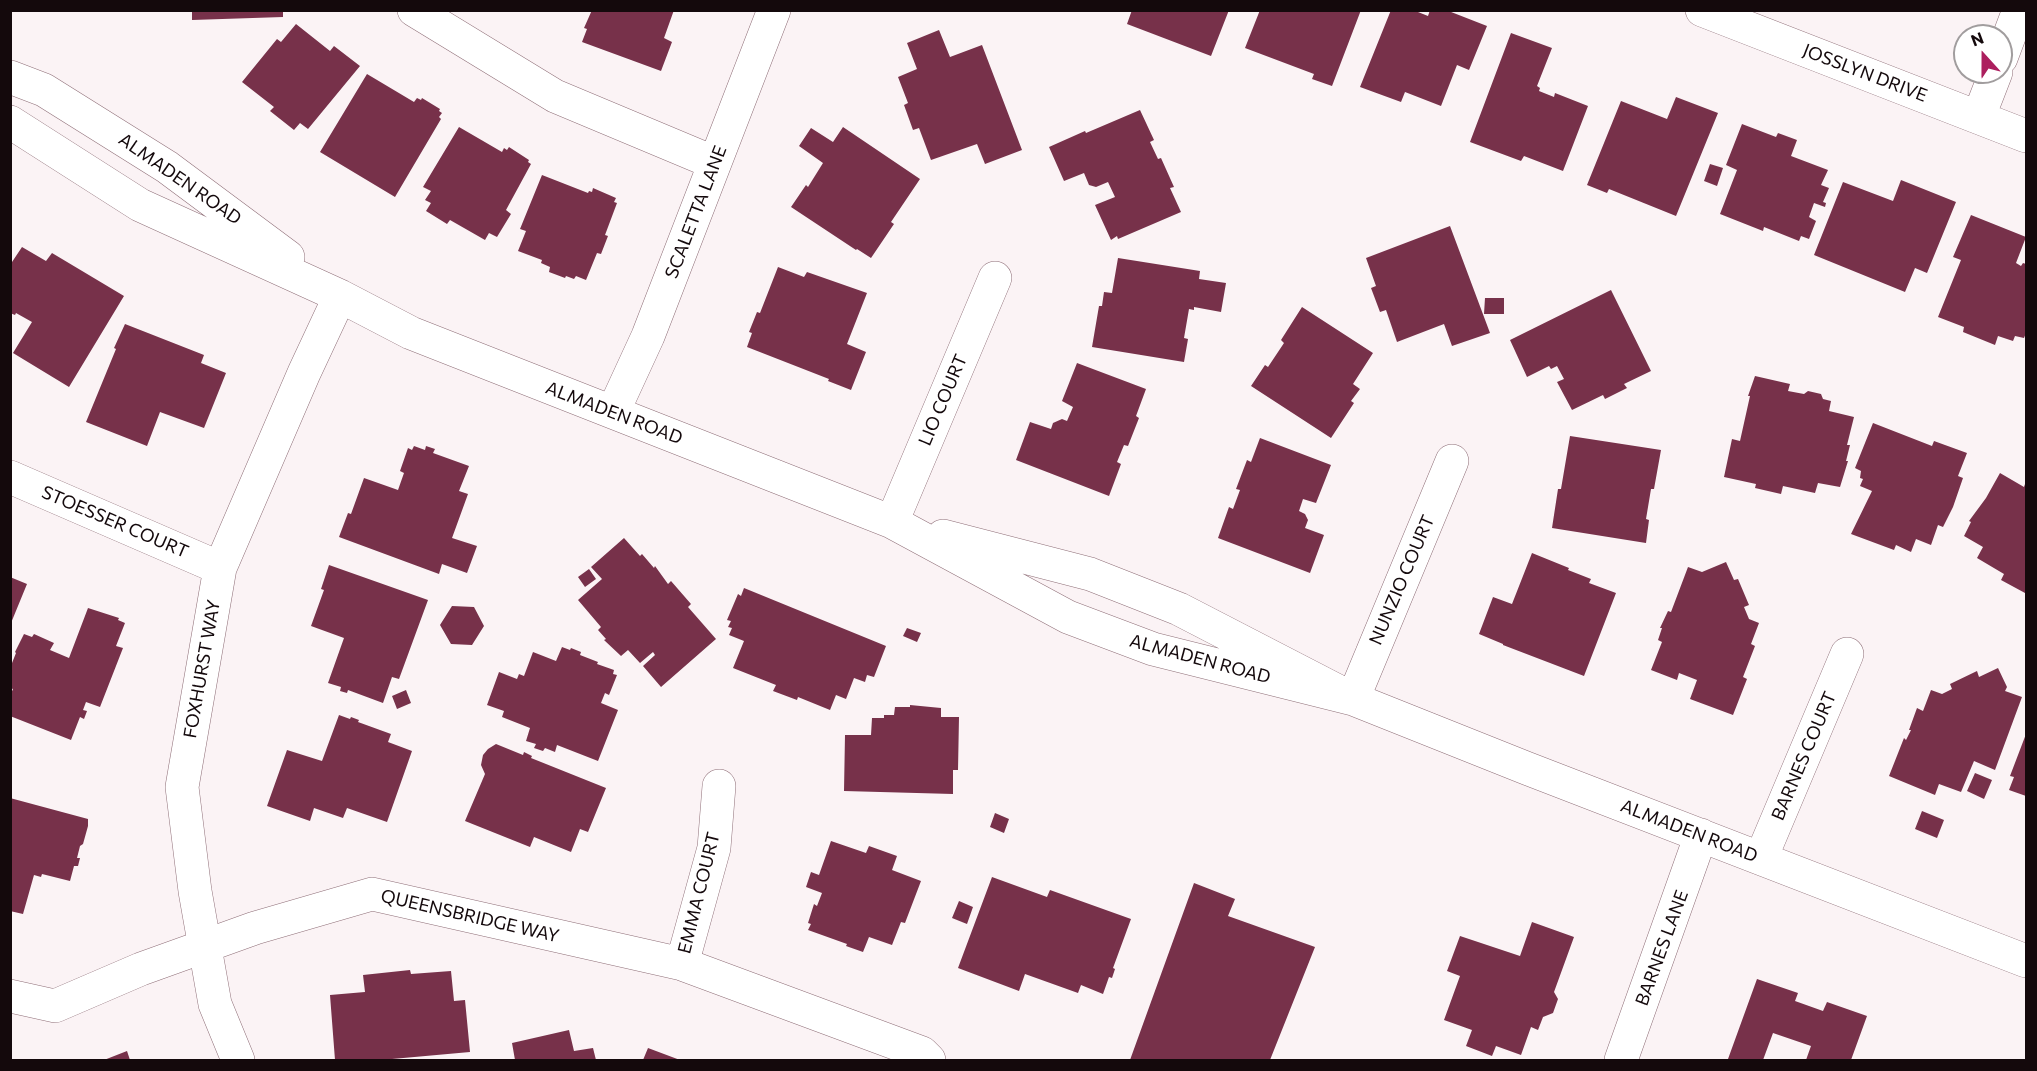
<!DOCTYPE html>
<html>
<head>
<meta charset="utf-8">
<style>
	body { margin:0 }
	#map { position:relative; width:2037px; height:1071px; overflow:hidden; background:#fbf3f5; font-family:Commissioner,sans-serif }
	canvas { display:block }
	.frame { position:absolute; inset:0; border:12px solid #14090c; pointer-events:none }
	.north { position:absolute; left:1953px; top:24px; width:60px; height:60px; box-sizing:border-box; background:#fff; border:2px solid #a19d9e; border-radius:50%; rotate:339deg; font-size:16px; font-weight:700; line-height:24px; text-align:center; color:#14090c }
	.north::after { content:''; display:block; margin:auto; width:21px; height:27px; background:#ac1f5e; clip-path:polygon(50% 0,100% 100%,50% 72%,0 100%) }
</style>
</head>
<body>
<div id="map">
<canvas width="2037" height="1071"></canvas>
<div class="frame"></div>
<div class="north">N</div>
</div>
<script>
const ctx = document.querySelector('canvas').getContext('2d');
ctx.lineJoin = 'round';
function fill(path, color) { ctx.fillStyle = color; ctx.fill(path, 'evenodd'); }
const poly = rows => new Path2D(rows.map(r => 'M' + r).join(''));
function stroke(path, color, width, dash) { ctx.strokeStyle = color; ctx.lineWidth = width; ctx.lineCap = dash ? 'butt' : 'round'; ctx.setLineDash(dash || []); ctx.stroke(path); }
function write(font, color, halo, rows, align = 'center') {
  ctx.font = font + ' Commissioner,sans-serif'; ctx.lineWidth = 6; ctx.setLineDash([]); ctx.textBaseline = 'middle'; ctx.strokeStyle = halo; ctx.fillStyle = color; for (const [text, x, y, turn = 0] of rows) {
    ctx.save(); ctx.translate(x, y); ctx.rotate((+turn || 0) * Math.PI / 180); ctx.textAlign = isNaN(turn) ? turn : align; if (halo) ctx.strokeText(text, 0, 0); ctx.fillText(text, 0, 0); ctx.restore();
  }
}
fill(poly([
	[192,10,283,10,283,17,192,20],
	[592,10,674,10,664,38,672,42,661,71,582,42,587,29,584,28],
	[1132,10,1229,10,1211,56,1127,24],
	[1260,10,1361,10,1332,86,1312,79,1314,74,1245,48],
	[1391,10,1413,10,1428,16,1430,10,1446,10,1487,26,1469,70,1457,65,1441,106,1405,92,1401,102,1360,87],
	[296,24,330,51,334,46,360,66,308,129,300,123,294,130,270,111,274,107,242,82,277,39,281,42],
	[939,30,950,57,982,45,1022,150,985,164,977,144,931,160,919,128,913,130,904,105,908,103,898,77,917,69,907,43],
	[1511,33,1552,48,1537,86,1540,88,1539,91,1554,97,1555,93,1588,106,1563,171,1524,156,1521,161,1470,142],
	[367,74,414,102,417,98,421,100,422,98,440,109,439,111,442,113,439,117,441,119,395,197,320,152],
	[1676,97,1718,113,1676,216,1609,189,1607,193,1587,185,1621,101,1667,119],
	[1140,110,1154,140,1150,142,1158,159,1161,158,1174,187,1170,188,1181,212,1118,239,1117,236,1111,240,1095,205,1115,197,1108,182,1096,187,1089,185,1084,173,1064,181,1049,147,1085,131,1086,133],
	[1742,124,1776,137,1778,133,1797,140,1791,156,1828,170,1821,185,1829,188,1823,202,1826,203,1825,207,1814,203,1809,217,1816,221,1809,239,1801,236,1799,241,1764,227,1763,231,1720,214,1737,170,1726,165],
	[459,127,502,152,504,148,507,150,509,147,529,160,528,162,531,164,506,210,511,214,497,237,489,233,485,240,450,220,447,224,426,211,431,203,425,200,431,191,423,187],
	[843,127,920,179,891,222,894,224,871,258,857,249,856,250,791,207,806,185,808,187,823,163,799,146,811,128,833,142],
	[1710,164,1723,168,1717,186,1704,181],
	[542,175,588,193,589,191,592,192,593,188,616,198,614,202,617,203,605,235,608,236,601,254,597,253,586,280,576,276,574,279,566,276,565,278,549,272,550,267,541,263,542,260,518,251,526,231,520,229],
	[1901,180,1956,202,1927,273,1915,268,1905,292,1814,255,1843,182,1893,201],
	[1971,215,2026,237,2016,263,2021,266,2023,263,2026,264,2026,333,2024,338,2015,336,2013,341,1998,336,1995,345,1963,332,1964,327,1938,317,1961,260,1953,257],
	[1450,226,1490,333,1452,346,1444,324,1397,342,1386,310,1380,312,1371,288,1376,286,1366,258],
	[22,247,46,261,52,253,124,296,69,387,13,353,32,322,16,313,15,315,10,313,10,265],
	[1118,258,1200,271,1199,279,1226,283,1221,312,1194,307,1194,310,1189,309,1184,338,1188,339,1184,362,1092,347,1099,306,1102,306,1104,292,1112,293],
	[778,267,804,277,807,272,867,293,847,344,866,352,851,390,828,381,829,379,747,347,752,333,749,332,757,312,760,313],
	[1611,290,1651,371,1624,384,1627,388,1605,399,1603,395,1572,410,1557,382,1564,379,1557,366,1551,369,1549,366,1527,377,1510,340],
	[1485,298,1504,298,1504,314,1484,314],
	[1302,307,1373,353,1353,384,1360,389,1351,401,1354,403,1331,438,1251,386,1265,365,1268,367,1284,343,1281,340],
	[125,324,204,355,201,363,226,373,204,428,160,412,147,446,86,422,116,349,114,348],
	[1077,363,1146,389,1136,416,1139,418,1128,446,1124,445,1117,462,1121,464,1109,496,1016,460,1030,422,1051,429,1053,423,1062,419,1067,421,1073,407,1062,401],
	[1755,376,1790,384,1788,391,1804,394,1808,391,1821,394,1823,399,1831,401,1829,411,1854,417,1847,445,1850,445,1846,461,1848,461,1840,487,1818,483,1815,493,1783,486,1781,494,1755,488,1756,484,1724,477,1732,439,1740,441,1750,396,1748,396],
	[1873,423,1932,446,1934,441,1967,453,1958,476,1963,478,1953,507,1943,527,1938,525,1931,545,1916,539,1911,552,1896,545,1894,550,1851,534,1872,491,1860,486,1863,479,1860,478,1861,471,1855,468],
	[1570,436,1661,450,1654,489,1651,489,1646,519,1649,520,1646,543,1552,528,1558,489,1561,489],
	[1260,438,1331,465,1316,503,1303,499,1299,511,1305,514,1308,520,1305,528,1324,535,1310,573,1218,538,1229,507,1233,509,1240,490,1236,489,1247,460,1251,462],
	[414,446,425,450,426,446,435,449,433,453,469,466,459,491,468,494,452,538,477,546,467,573,442,564,439,574,339,537,348,513,351,514,364,478,398,490,404,473,400,471,408,448,412,450],
	[2000,473,2024,487,2026,481,2025,593,2001,580,2004,574,1977,558,1983,547,1964,536,1971,522,1969,521,1986,498],
	[624,538,640,556,642,554,654,568,655,566,668,584,671,581,691,604,688,607,716,639,661,687,643,666,655,655,653,652,640,663,628,650,621,656,604,640,606,639,598,630,601,627,578,600,602,579,591,567],
	[1532,553,1569,568,1568,570,1591,579,1589,583,1616,593,1584,676,1503,645,1503,644,1479,634,1493,597,1512,604],
	[1726,562,1734,580,1738,579,1749,605,1744,607,1749,619,1759,623,1751,644,1755,646,1743,677,1747,679,1733,715,1690,699,1697,680,1679,673,1677,680,1651,670,1662,642,1658,640,1662,628,1660,628,1668,611,1671,612,1688,567,1702,572],
	[329,565,428,600,399,679,392,677,383,703,348,690,347,693,340,691,341,687,328,683,344,638,311,626,324,590,321,589],
	[589,569,596,579,585,587,578,577],
	[10,577,27,584,11,623,10,623],
	[744,588,886,646,874,677,867,675,865,682,854,678,846,699,836,695,830,710,798,697,797,700,773,691,776,685,733,668,744,641,729,635,732,628,728,627,731,621,727,620,738,594,741,596],
	[452,606,474,607,484,626,472,645,451,644,440,625],
	[88,608,119,618,118,620,125,623,116,646,123,648,100,707,86,702,83,710,87,711,84,719,80,717,71,740,10,716,10,696,13,689,10,688,10,668,16,653,15,652,24,634,32,637,34,634,54,643,50,650,69,658],
	[907,628,921,633,917,642,903,636],
	[562,647,570,650,571,648,581,652,580,655,598,662,597,664,614,670,613,674,617,675,609,695,605,693,601,703,618,710,598,761,557,745,555,752,545,748,543,751,534,748,536,744,526,741,530,728,502,717,504,711,487,705,499,672,517,679,519,674,524,676,533,652,556,661],
	[1998,668,2007,687,2005,691,2022,697,1995,770,1974,761,1961,792,1939,784,1935,795,1889,776,1904,738,1906,740,1911,730,1909,730,1917,708,1923,711,1931,690,1942,694,1952,689,1950,684,1977,671,1979,677],
	[406,690,411,703,397,709,392,696],
	[910,705,941,708,941,717,959,717,958,770,953,770,953,794,844,791,845,735,871,735,872,718,884,718,884,715,894,715,895,707,910,707],
	[339,715,350,719,351,717,359,720,358,722,391,734,388,742,412,751,387,822,347,808,343,818,314,808,310,821,267,806,287,750,322,761],
	[2026,734,2026,796,2009,790,2014,777,2010,776],
	[496,744,523,755,524,752,532,756,531,758,606,788,588,832,580,829,571,852,534,837,530,847,465,821,485,774,481,765,483,755,488,749],
	[1975,773,1992,780,1984,799,1967,791],
	[10,798,88,819,88,826,83,844,80,846,77,858,80,858,78,866,74,866,70,881,42,874,41,877,34,875,23,914,10,911],
	[1922,811,1944,820,1937,838,1915,829],
	[995,813,1009,819,1004,833,990,827],
	[831,841,866,853,869,846,897,856,892,870,921,881,905,923,901,922,892,945,869,937,863,952,846,946,847,944,808,930,811,924,808,923,814,904,817,906,822,893,806,887,811,872,819,875],
	[992,877,1047,897,1050,890,1131,919,1113,968,1115,969,1112,978,1109,977,1103,994,1081,985,1078,993,1025,974,1019,991,958,968],
	[1194,883,1235,899,1228,916,1315,947,1270,1060,1130,1060],
	[959,901,973,907,967,924,952,918],
	[1532,922,1574,937,1554,992,1558,999,1553,1013,1543,1017,1538,1030,1531,1027,1521,1055,1496,1046,1492,1056,1466,1046,1472,1030,1444,1020,1460,976,1447,971,1460,936,1520,956],
	[410,970,411,974,451,971,454,1001,465,1000,470,1052,381,1060,335,1060,330,995,365,992,363,975],
	[1757,979,1798,993,1795,1001,1823,1011,1827,1002,1867,1016,1851,1060,1806,1060,1811,1046,1773,1033,1763,1060,1734,1060,1728,1059],
	[569,1030,574,1051,593,1048,596,1060,515,1060,512,1043],
	[648,1048,680,1060,643,1060],
	[127,1051,130,1060,104,1060]
]), '#77314a');
const minor = poly([
	[414,10,555,96,715,163],
	[1702,10,2026,136],
	[2001,58,2019,10],
	[10,77,44,90,167,167,288,257],
	[1979,116,1996,72],
	[10,122,140,205,340,296,411,333,892,522,1068,617,1153,649,1353,699],
	[613,412,648,336,774,10],
	[10,477,220,568],
	[892,522,995,278],
	[943,536,1090,574,1179,609,1353,699,1526,768,2026,961],
	[1353,699,1452,461],
	[1761,858,1847,654],
	[682,964,714,848,719,786],
	[10,996,55,1006,141,969,255,928,372,894,682,964,922,1053,929,1060],
	[238,1060,215,1004,195,891,182,787,220,568,304,373,340,296],
	[1621,1060,1701,835]
]);
stroke(minor, '#8f6f78', 34);
stroke(minor, '#fff', 33);
write('18px', '#14090c', '#fff', [
	["JOSSLYN DRIVE",1865,73,21],
	["ALMADEN ROAD",180,179,35],
	["SCALETTA LANE",696,212,-69],
	["LIO COURT",943,400,-67],
	["ALMADEN ROAD",614,413,21],
	["STOESSER COURT",115,522,23],
	["NUNZIO COURT",1402,580,-67],
	["ALMADEN ROAD",1200,659,15],
	["FOXHURST WAY",202,669,-80],
	["BARNES COURT",1804,756,-67],
	["ALMADEN ROAD",1689,831,21],
	["EMMA COURT",699,893,-76],
	["QUEENSBRIDGE WAY",470,916,13],
	["BARNES LANE",1662,948,-70]
]);
</script>
</body>
</html>
